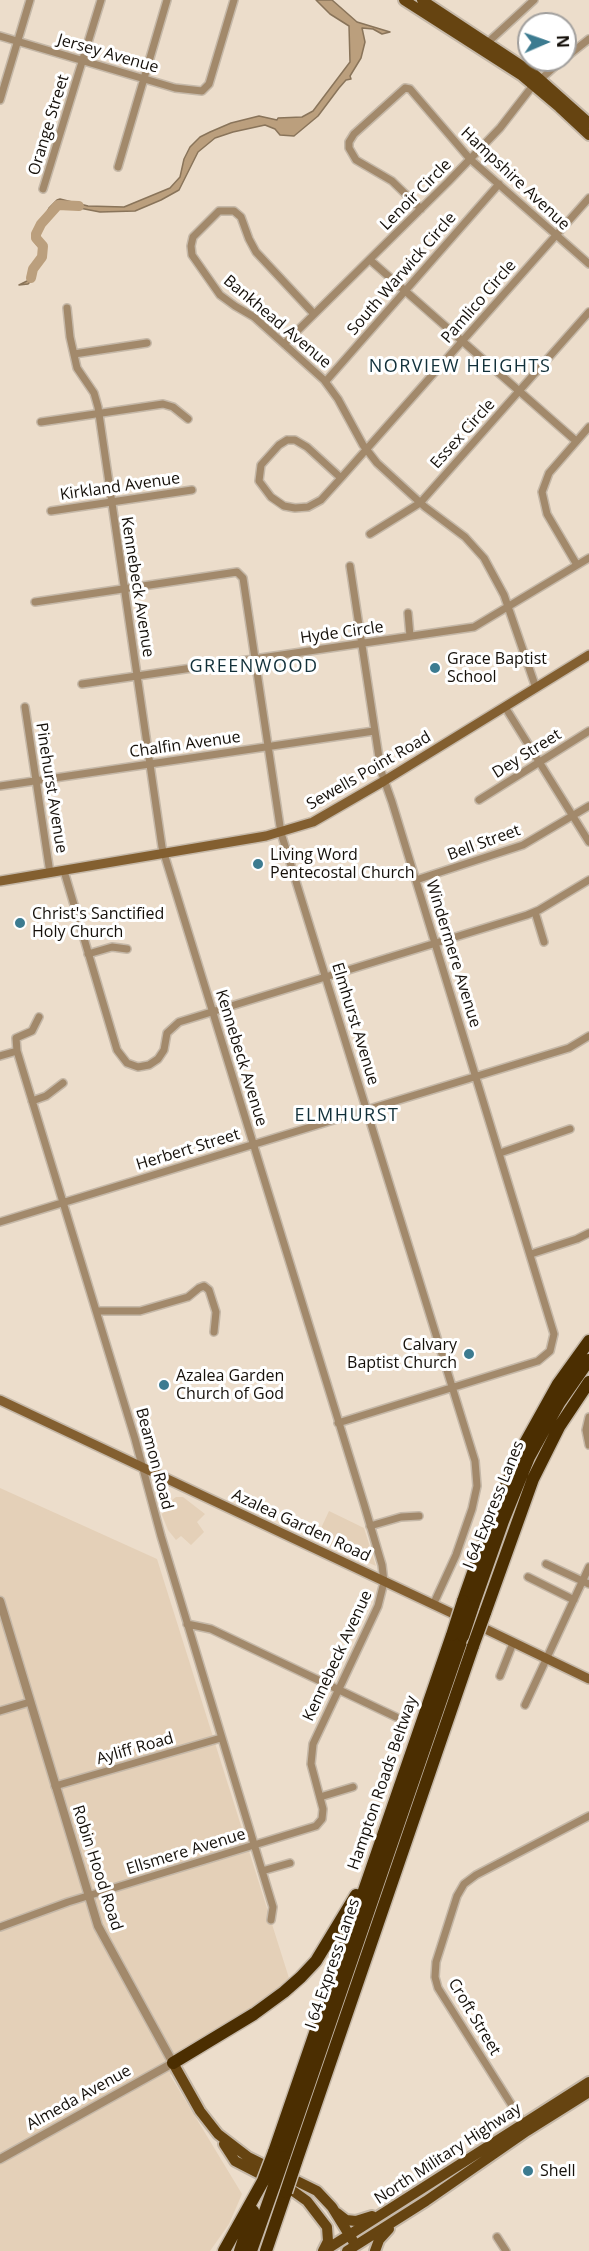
<!DOCTYPE html>
<html>
<head>
<meta charset="utf-8">
<style>
	body { margin:0 }
	#map { position:relative; width:589px; height:2251px; overflow:hidden; background:#ecddcb; font-family:"Open Sans",sans-serif }
	canvas { display:block }
	.north { position:absolute; left:517px; top:12px; width:60px; height:60px; box-sizing:border-box; background:#fff; border:2px solid #a19f9d; border-radius:50%; rotate:88deg; font-size:16px; font-weight:700; line-height:24px; text-align:center; color:#15100a }
	.north::after { content:''; display:block; margin:auto; width:21px; height:27px; background:#3c7b90; clip-path:polygon(50% 0,100% 100%,50% 72%,0 100%) }
</style>
</head>
<body>
<div id="map">
<canvas width="589" height="2251"></canvas>
<div class="north">N</div>
</div>
<script>
const ctx = document.querySelector('canvas').getContext('2d');
ctx.lineJoin = 'round';
function fill(path, color) { ctx.fillStyle = color; ctx.fill(path, 'evenodd'); }
const poly = rows => new Path2D(rows.map(r => 'M' + r).join(''));
function stroke(path, color, width, dash) { ctx.strokeStyle = color; ctx.lineWidth = width; ctx.lineCap = dash ? 'butt' : 'round'; ctx.setLineDash(dash || []); ctx.stroke(path); }
function write(font, color, halo, rows, align = 'center') {
  ctx.font = font + ' "Open Sans",sans-serif'; ctx.lineWidth = 6; ctx.setLineDash([]); ctx.textBaseline = 'middle'; ctx.strokeStyle = halo; ctx.fillStyle = color; for (const [text, x, y, turn = 0] of rows) {
    ctx.save(); ctx.translate(x, y); ctx.rotate((+turn || 0) * Math.PI / 180); ctx.textAlign = isNaN(turn) ? turn : align; if (halo) ctx.strokeText(text, 0, 0); ctx.fillText(text, 0, 0); ctx.restore();
  }
}
fill(poly([
	[0,1488,157,1559,294,1994,170,2075,242,2194,229,2224,210,2251,0,2251],
	[176,1497,183,1497,205,1514,197,1522,204,1532,191,1545,181,1536,176,1540,168,1530,162,1515,164,1506],
	[329,1511,364,1528,376,1566,316,1539]
]), '#e4d0b8');
const water = poly([
	[316,0,332,0,357,22,390,32,382,34,373,29,362,28,365,42,361,58,350,76,351,79,346,80,339,88,318,116,294,136,280,135,275,129,265,125,233,132,215,138,198,152,179,190,161,200,135,211,100,212,64,205,52,208,36,237,36,243,44,249,43,258,31,281,28,284,19,285,29,280,39,258,41,250,33,240,34,237,49,208,57,200,60,199,88,206,124,207,170,188,180,177,184,159,190,147,200,137,210,132,231,123,259,116,277,120,278,118,302,117,313,111,350,62,349,26,330,14,316,0]
]);
fill(water, '#bb9f7d');
stroke(water, '#89745a', 1.5);
stroke(poly([
	[31,278,33,269,42,257,43,246,36,238,36,234,41,224,58,205,79,206]
]), '#bb9f7d', 10);
const minor = poly([
	[0,36,175,88,202,91,209,84,234,0],
	[485,45,534,0],
	[565,58,589,39],
	[0,100,30,0],
	[118,167,167,0],
	[43,189,101,0],
	[421,209,392,181,356,160,349,148,349,142,354,134,405,88,410,89,470,159,589,264],
	[370,260,576,441],
	[314,314,256,252,249,239,241,217,234,211,219,211,193,237,191,246,192,255,220,295,235,306,254,317,324,380,338,399,363,445,377,463,425,507,465,537,484,558,504,595,536,688],
	[284,344,448,182,500,128,531,88,562,60],
	[74,354,147,343],
	[326,381,499,184],
	[41,422,163,404,173,407,188,419],
	[287,440,295,440,307,447,341,478,321,500,308,507,295,508,284,506,271,497,259,481,261,465,279,445,287,440],
	[341,478,589,198],
	[51,511,192,490],
	[370,534,420,503,589,312],
	[577,565,547,514,542,492,549,473,589,427],
	[35,602,237,572,243,578,281,833,475,1461,477,1486,472,1509,456,1555,433,1605],
	[408,613,410,636],
	[82,684,474,627,589,558],
	[25,707,50,873],
	[505,707,589,842],
	[0,786,374,731],
	[479,800,589,731],
	[64,871,117,1050,127,1063,138,1067,149,1065,158,1059,164,1050,167,1033,179,1022,527,915,539,910,589,880],
	[416,880,523,845,589,806],
	[535,912,544,942],
	[88,954,112,947,127,949],
	[39,1017,32,1031,16,1038,17,1051,135,1439,161,1536,273,1907,271,1920],
	[0,1056,17,1051],
	[32,1101,46,1096,63,1083],
	[500,1153,570,1129],
	[0,1222,569,1048,589,1036],
	[531,1254,577,1239,589,1233],
	[97,1311,140,1311,188,1297,199,1288,204,1286,209,1290,216,1312,214,1332],
	[589,1417,586,1430,589,1445],
	[338,1423,538,1361,550,1351,554,1334,392,802,381,771,350,566],
	[370,1526,401,1517,419,1516],
	[546,1564,589,1584],
	[528,1577,574,1600],
	[187,1624,211,1629,396,1717],
	[500,1676,513,1643],
	[525,1705,589,1567],
	[0,1711,30,1702],
	[55,1786,221,1738],
	[320,1797,353,1787],
	[262,1871,290,1863],
	[0,1927,68,1902,316,1826,322,1819,323,1809,311,1764,313,1744,378,1606,384,1582,382,1565,364,1504,162,847,98,407,94,393,77,368,70,337,67,308],
	[523,2123,438,1988,435,1977,436,1962,457,1896,464,1884,476,1875,589,1816],
	[497,2237,506,2251]
]);
const tertiary = poly([
	[0,1601,98,1926,173,2063,0,2159]
]);
const secondary = poly([
	[0,881,266,836,313,822,384,781,589,655],
	[0,1400,462,1618],
	[475,1624,589,1679]
]);
const primary = poly([
	[404,0,521,75,559,107,589,135],
	[422,0,534,74,589,123],
	[173,2063,200,2111,218,2134,248,2157,317,2191,332,2207,353,2241],
	[224,2144,235,2161,293,2191,307,2201,327,2227,328,2241,323,2251],
	[337,2213,346,2220,356,2221,372,2216],
	[324,2251,589,2082],
	[347,2251,426,2201,527,2131,589,2092],
	[375,2251,379,2240,389,2229]
]);
const motorway = poly([
	[463,1601,495,1510,519,1454,558,1384,589,1341],
	[473,1606,503,1521,529,1457,559,1403,589,1360],
	[485,1613,533,1479,559,1427,589,1382],
	[173,2063,254,2014,284,1992,301,1977,316,1961,356,1895],
	[274,2152,452,1635],
	[284,2157,463,1636],
	[296,2162,473,1646],
	[224,2251,263,2181],
	[240,2251,253,2211],
	[251,2251,274,2186],
	[266,2251,286,2192]
]);
stroke(minor, '#c5b8a8', 10);
stroke(tertiary, '#c5b8a8', 11);
stroke(secondary, '#c5b8a8', 12);
stroke(primary, '#c5b8a8', 14);
stroke(motorway, '#c5b8a8', 15);
stroke(minor, '#a2896b', 7);
stroke(tertiary, '#a2896b', 8);
stroke(secondary, '#835f30', 9);
stroke(primary, '#641', 10);
stroke(motorway, '#4b2e01', 12);
const motorwayBridge = poly([
	[452,1635,463,1601],
	[463,1636,473,1606],
	[473,1646,485,1613],
	[263,2181,274,2152],
	[274,2186,284,2157],
	[286,2192,296,2162]
]);
stroke(motorwayBridge, '#c5b8a8', 15, []);
stroke(motorwayBridge, '#4b2e01', 12);
for (const [x, y, r, color] of [
	[435,668,6,"#3c7b90"],
	[258,864,6,"#3c7b90"],
	[20,923,6,"#3c7b90"],
	[469,1354,6,"#3c7b90"],
	[164,1385,6,"#3c7b90"],
	[528,2171,6,"#3c7b90"]
]) { const dot = new Path2D(); dot.arc(x, y, r, 0, 2 * Math.PI); ctx.fillStyle = color; ctx.fill(dot); stroke(dot, '#fff', 2); }
write('16px', '#15100a', '#fff', [
	["Jersey Avenue",108,54,16],
	["Orange Street",49,125,-73],
	["Hampshire Avenue",515,179,43],
	["Lenoir Circle",416,195,-45],
	["South Warwick Circle",402,274,-49],
	["Pamlico Circle",479,302,-49],
	["Bankhead Avenue",277,322,40],
	["Essex Circle",463,434,-48],
	["Kirkland Avenue",120,487,-8],
	["Kennebeck Avenue",137,587,81],
	["Hyde Circle",342,633,-8],
	["Chalfin Avenue",185,745,-8],
	["Dey Street",527,754,-32],
	["Sewells Point Road",369,771,-30],
	["Pinehurst Avenue",51,788,81],
	["Bell Street",484,843,-20],
	["Windermere Avenue",453,954,73],
	["Elmhurst Avenue",355,1024,73],
	["Kennebeck Avenue",241,1058,73],
	["Herbert Street",188,1150,-17],
	["Beamon Road",154,1459,75],
	["I 64 Express Lanes",494,1505,-68],
	["Azalea Garden Road",301,1526,25],
	["Kennebeck Avenue",338,1656,-65],
	["Ayliff Road",135,1749,-16],
	["Hampton Roads Beltway",383,1783,-71],
	["Ellsmere Avenue",186,1852,-17],
	["Robin Hood Road",97,1868,72],
	["I 64 Express Lanes",333,1964,-71],
	["Croft Street",474,2017,59],
	["Almeda Avenue",79,2098,-29],
	["North Military Highway",448,2154,-33]
]);
write('16px', '#15100a', '#fff', [
	["Grace Baptist",447,659],
	["School",447,677],
	["Living Word",270,855],
	["Pentecostal Church",270,873],
	["Christ's Sanctified",32,914],
	["Holy Church",32,932],
	["Calvary",457,1345,"right"],
	["Baptist Church",457,1363,"right"],
	["Azalea Garden",176,1376],
	["Church of God",176,1394],
	["Shell",540,2171]
], 'left');
ctx.letterSpacing = '1.5px';
write('18px', '#11303a', '#fff', [
	["NORVIEW HEIGHTS",460,367],
	["GREENWOOD",254,667],
	["ELMHURST",347,1116]
]);
ctx.letterSpacing = '0px';
</script>
</body>
</html>
